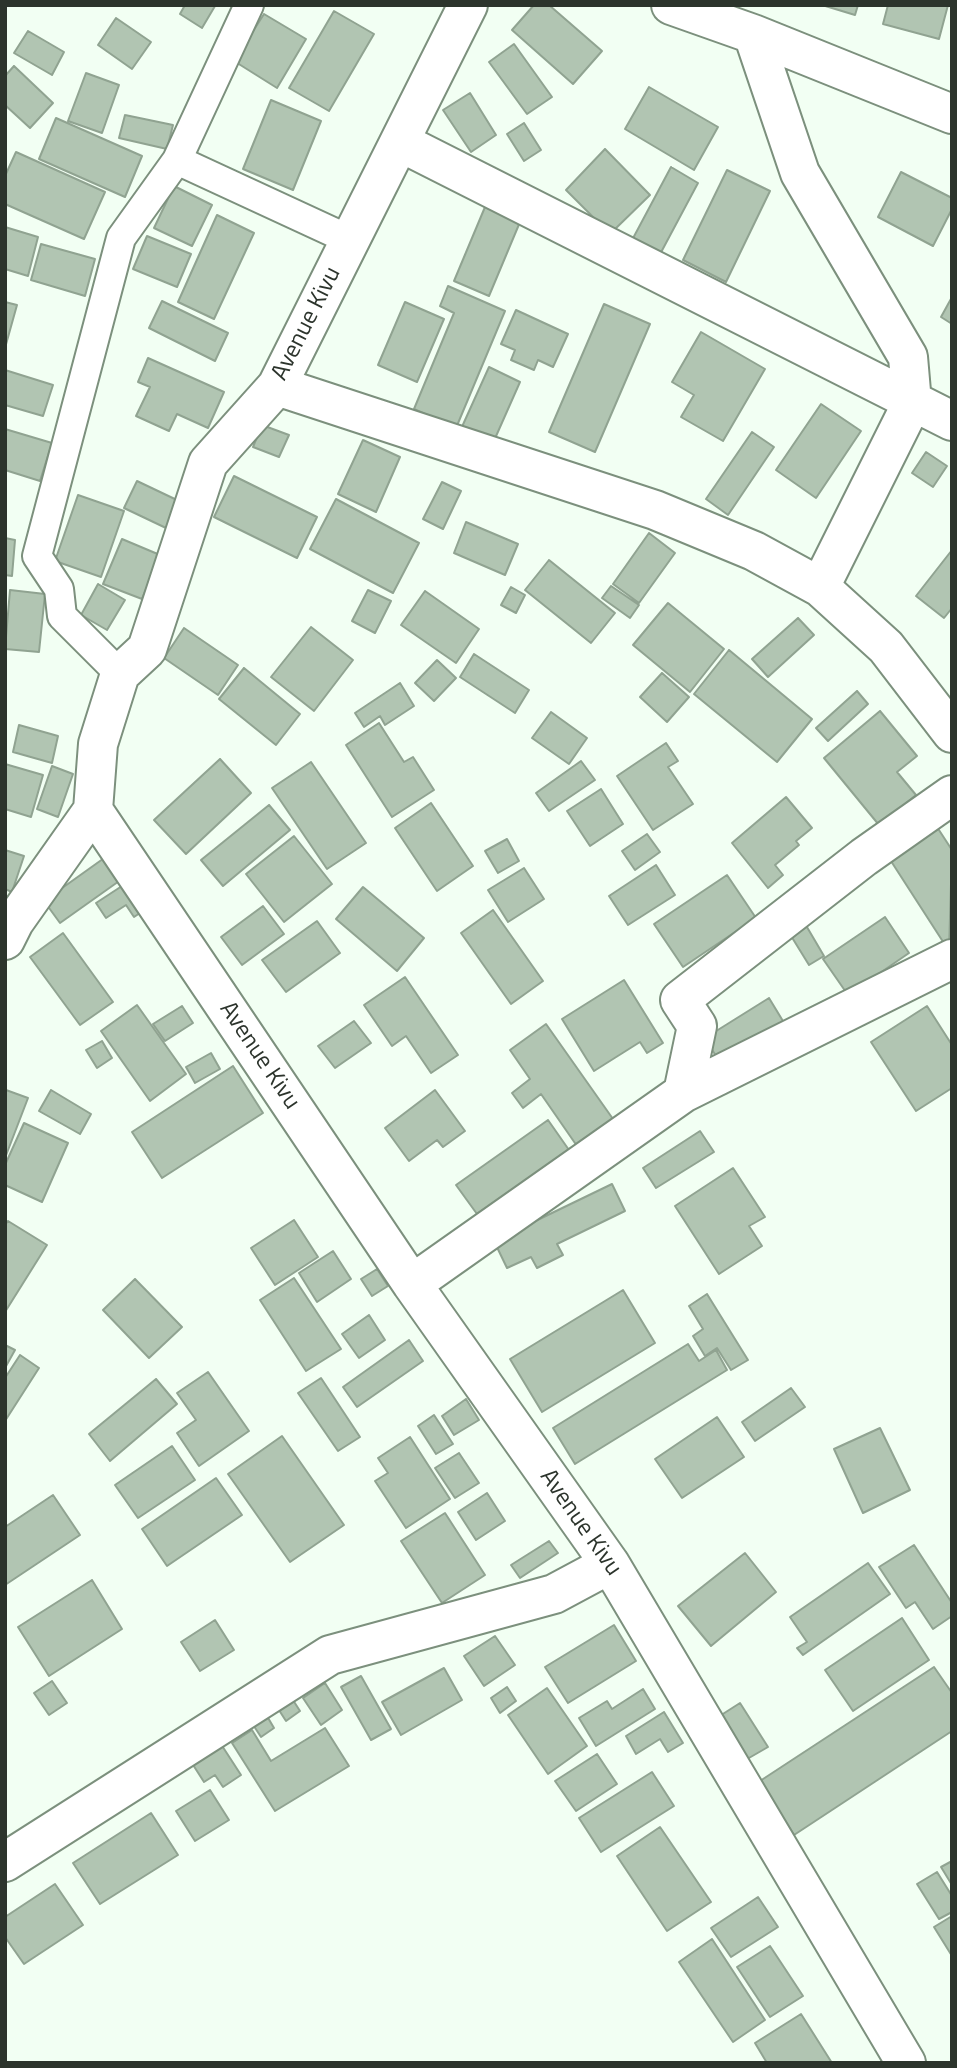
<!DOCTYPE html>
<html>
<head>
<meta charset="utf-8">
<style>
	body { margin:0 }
	#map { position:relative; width:957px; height:2068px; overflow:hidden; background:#f2fff3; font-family:"Titillium Web",sans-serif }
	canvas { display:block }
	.frame { position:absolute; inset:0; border:7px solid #2c342c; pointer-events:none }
</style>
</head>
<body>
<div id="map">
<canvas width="957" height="2068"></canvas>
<div class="frame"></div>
</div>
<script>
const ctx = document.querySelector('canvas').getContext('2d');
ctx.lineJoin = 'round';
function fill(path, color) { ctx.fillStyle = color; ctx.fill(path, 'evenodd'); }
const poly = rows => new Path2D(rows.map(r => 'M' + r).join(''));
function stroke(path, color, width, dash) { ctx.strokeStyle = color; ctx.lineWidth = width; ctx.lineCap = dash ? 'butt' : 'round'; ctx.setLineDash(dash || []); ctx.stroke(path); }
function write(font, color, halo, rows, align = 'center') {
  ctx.font = font + ' "Titillium Web",sans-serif'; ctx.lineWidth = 5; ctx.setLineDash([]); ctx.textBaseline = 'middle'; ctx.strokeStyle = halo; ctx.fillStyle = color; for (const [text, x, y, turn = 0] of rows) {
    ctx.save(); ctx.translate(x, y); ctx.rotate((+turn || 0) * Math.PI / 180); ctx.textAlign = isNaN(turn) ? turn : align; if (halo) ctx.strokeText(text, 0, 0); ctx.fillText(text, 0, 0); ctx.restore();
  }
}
const building = poly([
	[185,5,213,5,215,6,202,28,180,14,185,5],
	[534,5,549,5,602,51,573,84,512,30,534,5],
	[822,5,858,5,855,15,822,5],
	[888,5,948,5,939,39,883,24,888,5],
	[334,11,374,34,329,111,289,88,334,11],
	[264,14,306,39,277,88,234,61,264,14],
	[116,18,151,42,132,69,98,45,116,18],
	[28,31,64,52,52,75,14,53,28,31],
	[514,44,552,97,527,114,489,62,514,44],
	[14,66,53,103,30,128,5,105,5,76,14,66],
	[86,73,119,85,102,133,68,121,86,73],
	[649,87,718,127,694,170,625,129,649,87],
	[470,93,496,135,471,152,443,110,470,93],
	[271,100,321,121,293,190,243,169,271,100],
	[125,115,173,125,167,149,119,138,125,115],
	[56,118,142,156,125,197,39,159,56,118],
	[524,123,541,150,524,161,507,134,524,123],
	[605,149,650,195,610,234,566,190,605,149],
	[16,152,105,192,84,239,5,204,5,176,16,152],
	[671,167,698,183,658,258,631,242,671,167],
	[727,170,770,191,726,282,683,260,727,170],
	[901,172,952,198,952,209,933,246,878,217,901,172],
	[174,186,212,205,192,246,154,228,174,186],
	[485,207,520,222,489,296,454,281,485,207],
	[217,215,254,233,214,319,178,302,217,215],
	[5,227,38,237,28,276,5,269,5,227],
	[147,236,191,254,177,287,133,269,147,236],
	[41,244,95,259,85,296,31,280,41,244],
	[448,286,505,311,456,428,414,409,454,313,440,306,448,286],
	[952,297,952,324,941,317,952,297],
	[162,301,228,333,215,361,149,328,162,301],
	[5,302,17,305,5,348,5,302],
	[405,302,444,319,417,382,378,365,405,302],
	[604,304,650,324,595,452,549,432,604,304],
	[516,310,568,334,553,367,538,360,534,370,511,360,515,350,501,344,516,310],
	[701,332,765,369,723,441,681,417,694,395,672,382,701,332],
	[148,358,224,392,208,428,177,414,169,431,136,416,150,387,138,382,148,358],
	[489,367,520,382,493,443,461,429,489,367],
	[5,370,53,385,43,416,5,405,5,370],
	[821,404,861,431,816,498,776,470,821,404],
	[262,425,289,435,279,457,253,447,262,425],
	[5,429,52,443,40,481,5,470,5,429],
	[752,432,774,447,728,515,706,499,752,432],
	[363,440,400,457,376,512,338,494,363,440],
	[926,452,947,466,933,487,912,473,926,452],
	[234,476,317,517,297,558,214,517,234,476],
	[137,481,179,501,166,528,124,508,137,481],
	[442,482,461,491,443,529,423,519,442,482],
	[78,495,124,511,101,577,55,561,78,495],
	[336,499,419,543,393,593,310,549,336,499],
	[466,522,518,544,505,575,454,553,466,522],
	[649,533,675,553,639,603,613,584,649,533],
	[5,538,15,540,12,576,5,575,5,538],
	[122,539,160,555,142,599,103,584,122,539],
	[952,550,952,608,944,618,916,596,952,550],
	[549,560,615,613,591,643,525,590,549,560],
	[98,584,125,600,107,630,81,615,98,584],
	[611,586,639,605,630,618,602,598,611,586],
	[511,587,525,595,516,613,501,605,511,587],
	[10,590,45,594,39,652,5,649,10,590],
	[368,590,391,601,375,633,352,621,368,590],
	[425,591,479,629,456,663,401,625,425,591],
	[668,603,724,649,690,692,633,645,668,603],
	[798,618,814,635,768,677,752,659,798,618],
	[311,627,353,660,314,711,271,677,311,627],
	[184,628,238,665,218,695,164,658,184,628],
	[729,650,812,719,777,762,694,694,729,650],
	[474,654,529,690,515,713,460,677,474,654],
	[437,660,456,678,434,701,415,683,437,660],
	[244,668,300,714,276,745,219,699,244,668],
	[662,673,689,697,667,722,640,697,662,673],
	[400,683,414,706,385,725,380,716,364,727,355,713,400,683],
	[857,691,868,704,828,741,816,728,857,691],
	[880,711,917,756,897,772,916,795,879,825,824,758,880,711],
	[551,712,587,738,569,764,532,738,551,712],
	[379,723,404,762,413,757,434,790,392,817,346,745,379,723],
	[19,725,58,736,52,763,13,752,19,725],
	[666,743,678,761,668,767,693,804,653,830,617,776,666,743],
	[220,759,251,793,186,854,154,820,220,759],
	[581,761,595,780,549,811,536,793,581,761],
	[311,762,366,843,327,869,272,788,311,762],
	[5,764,43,775,31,817,5,809,5,764],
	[52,766,73,774,58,817,37,809,52,766],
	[601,789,623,824,590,846,567,811,601,789],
	[786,797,812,828,796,841,799,845,775,865,783,875,768,888,732,843,786,797],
	[431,803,473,866,437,891,395,828,431,803],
	[269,805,290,830,223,886,201,860,269,805],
	[937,827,952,850,949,951,889,858,937,827],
	[647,834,660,852,635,870,622,851,647,834],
	[294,836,332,884,284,922,246,874,294,836],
	[507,839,519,861,498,873,485,851,507,839],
	[5,850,24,856,12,892,5,889,5,850],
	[107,856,122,879,60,923,44,901,107,856],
	[656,865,675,895,628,925,609,896,656,865],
	[524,868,544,899,508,922,488,890,524,868],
	[727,875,756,918,683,967,654,924,727,875],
	[125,884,143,911,134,917,126,905,106,918,96,903,125,884],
	[363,887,424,938,397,971,336,919,363,887],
	[263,906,284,934,242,965,221,937,263,906],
	[493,910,543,981,511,1004,461,933,493,910],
	[885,917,909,953,848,995,823,959,885,917],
	[317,921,340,953,286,992,262,960,317,921],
	[804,922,824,956,809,965,788,931,804,922],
	[63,933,113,1002,80,1025,30,957,63,933],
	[405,977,458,1055,431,1073,406,1036,392,1046,364,1005,405,977],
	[624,980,663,1043,647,1053,640,1042,594,1071,562,1019,624,980],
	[769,998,786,1026,722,1066,705,1038,769,998],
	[137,1005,186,1074,150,1101,101,1031,137,1005],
	[182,1006,193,1023,165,1041,153,1024,182,1006],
	[927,1006,952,1045,952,1088,916,1111,871,1042,927,1006],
	[354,1021,371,1043,335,1068,318,1046,354,1021],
	[546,1024,613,1119,577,1146,541,1094,523,1108,512,1093,530,1079,510,1050,546,1024],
	[102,1041,112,1058,97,1068,86,1050,102,1041],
	[211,1053,220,1069,195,1083,186,1067,211,1053],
	[233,1066,263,1113,162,1178,132,1132,233,1066],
	[6,1090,28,1098,5,1158,5,1092,6,1090],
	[51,1090,91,1114,80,1134,39,1111,51,1090],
	[435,1090,465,1131,443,1147,437,1140,409,1161,385,1128,435,1090],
	[548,1120,569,1150,477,1214,456,1185,548,1120],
	[24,1123,68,1143,42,1202,5,1185,5,1165,24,1123],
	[700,1131,714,1152,656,1188,643,1168,700,1131],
	[733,1168,765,1217,749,1226,762,1246,719,1274,675,1206,733,1168],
	[612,1184,625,1211,557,1244,563,1255,537,1268,531,1257,507,1268,494,1241,612,1184],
	[294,1220,318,1257,275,1285,251,1248,294,1220],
	[8,1221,47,1245,5,1312,5,1225,8,1221],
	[333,1251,351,1279,317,1302,299,1273,333,1251],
	[377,1269,388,1286,372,1296,361,1279,377,1269],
	[294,1278,341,1349,306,1371,260,1300,294,1278],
	[135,1279,182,1327,149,1358,103,1310,135,1279],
	[623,1290,655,1343,542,1412,510,1359,623,1290],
	[707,1294,748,1360,731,1370,717,1348,705,1356,693,1336,703,1329,689,1306,707,1294],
	[369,1315,385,1340,359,1358,342,1334,369,1315],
	[409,1340,423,1361,357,1407,343,1387,409,1340],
	[688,1344,699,1361,716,1350,727,1370,575,1464,553,1428,688,1344],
	[5,1345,15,1350,5,1368,5,1345],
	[20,1355,39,1368,5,1421,5,1378,20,1355],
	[208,1372,249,1431,199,1466,177,1433,196,1420,177,1393,208,1372],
	[321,1378,360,1437,338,1451,298,1393,321,1378],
	[156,1379,177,1404,110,1461,89,1434,156,1379],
	[791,1388,805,1407,755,1441,742,1422,791,1388],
	[466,1399,479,1420,454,1435,442,1416,466,1399],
	[434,1415,453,1444,436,1454,418,1426,434,1415],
	[717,1417,744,1457,682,1498,655,1459,717,1417],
	[880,1428,910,1490,863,1513,834,1449,880,1428],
	[282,1436,344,1525,290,1562,228,1474,282,1436],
	[410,1437,450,1499,406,1528,375,1481,388,1473,378,1458,410,1437],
	[172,1446,195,1480,138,1518,115,1485,172,1446],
	[459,1453,479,1483,455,1498,435,1468,459,1453],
	[216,1478,242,1515,167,1566,142,1529,216,1478],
	[487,1493,505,1521,476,1540,458,1512,487,1493],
	[53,1495,80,1535,5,1585,5,1527,53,1495],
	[445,1513,485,1575,442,1603,401,1541,445,1513],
	[549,1541,558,1553,520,1578,511,1565,549,1541],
	[914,1545,952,1603,952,1616,933,1629,915,1602,906,1608,879,1567,914,1545],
	[745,1553,776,1592,711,1646,678,1606,745,1553],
	[868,1563,890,1594,803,1655,797,1648,807,1642,790,1617,868,1563],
	[92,1580,122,1629,49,1676,18,1627,92,1580],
	[902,1618,929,1660,853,1711,825,1670,902,1618],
	[215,1620,234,1650,200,1671,181,1642,215,1620],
	[614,1625,636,1661,568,1703,545,1667,614,1625],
	[495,1636,515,1665,484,1686,464,1656,495,1636],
	[934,1667,952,1693,952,1731,794,1835,760,1781,934,1667],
	[444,1668,462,1700,401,1735,382,1702,444,1668],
	[361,1676,391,1729,371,1740,341,1687,361,1676],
	[52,1681,67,1703,49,1715,34,1693,52,1681],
	[325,1683,342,1710,321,1725,303,1698,325,1683],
	[507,1687,516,1701,500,1713,491,1698,507,1687],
	[547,1688,587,1746,548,1774,508,1715,547,1688],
	[643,1689,655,1709,596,1746,579,1718,607,1701,612,1709,643,1689],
	[291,1697,300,1711,286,1721,277,1707,291,1697],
	[740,1703,768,1747,742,1762,715,1719,740,1703],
	[264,1711,274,1728,261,1737,250,1720,264,1711],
	[664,1712,683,1743,668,1752,660,1739,636,1754,626,1736,664,1712],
	[325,1728,349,1766,275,1811,232,1743,252,1730,271,1761,325,1728],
	[217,1738,241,1775,223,1787,215,1775,204,1782,188,1757,217,1738],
	[597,1754,617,1784,576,1811,555,1781,597,1754],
	[652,1772,674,1806,601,1852,579,1818,652,1772],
	[210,1790,229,1820,195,1841,176,1811,210,1790],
	[151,1813,178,1855,100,1904,73,1863,151,1813],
	[660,1827,711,1902,667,1931,617,1856,660,1827],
	[952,1861,952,1885,941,1867,952,1861],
	[937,1872,952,1896,952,1912,939,1919,917,1884,937,1872],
	[55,1884,83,1925,24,1964,5,1937,5,1917,55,1884],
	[758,1897,778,1927,731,1957,711,1928,758,1897],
	[952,1916,952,1956,934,1927,952,1916],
	[712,1939,765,2020,733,2042,679,1962,712,1939],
	[770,1946,803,1996,770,2017,737,1967,770,1946],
	[801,2014,832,2063,767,2063,755,2043,801,2014]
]);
fill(building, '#b1c5b2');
stroke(building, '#90a391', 2);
const service = poly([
	[177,160,249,5],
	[120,674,62,616,59,589,37,556,121,238,177,160,350,240]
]);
const minor = poly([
	[468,5,277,386,208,463,147,649,120,674,98,744,93,810,412,1284,610,1564,906,2063],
	[671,5,753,34,800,173,908,357,912,403,820,587],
	[753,34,952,114],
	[400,142,952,421],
	[277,386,655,510,754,551,820,587,886,647,952,733],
	[5,940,14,922,93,810],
	[683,1093,952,959],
	[412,1284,683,1093,697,1026,680,1000,864,857,952,795],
	[5,1862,330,1655,554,1594,610,1564]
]);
stroke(service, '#7c907d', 32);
stroke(minor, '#7c907d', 42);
stroke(service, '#fff', 28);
stroke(minor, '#fff', 38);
write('24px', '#2c342c', '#fff', [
	["Avenue Kivu",307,324,-63],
	["Avenue Kivu",259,1056,56],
	["Avenue Kivu",580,1523,55]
]);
</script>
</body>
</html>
